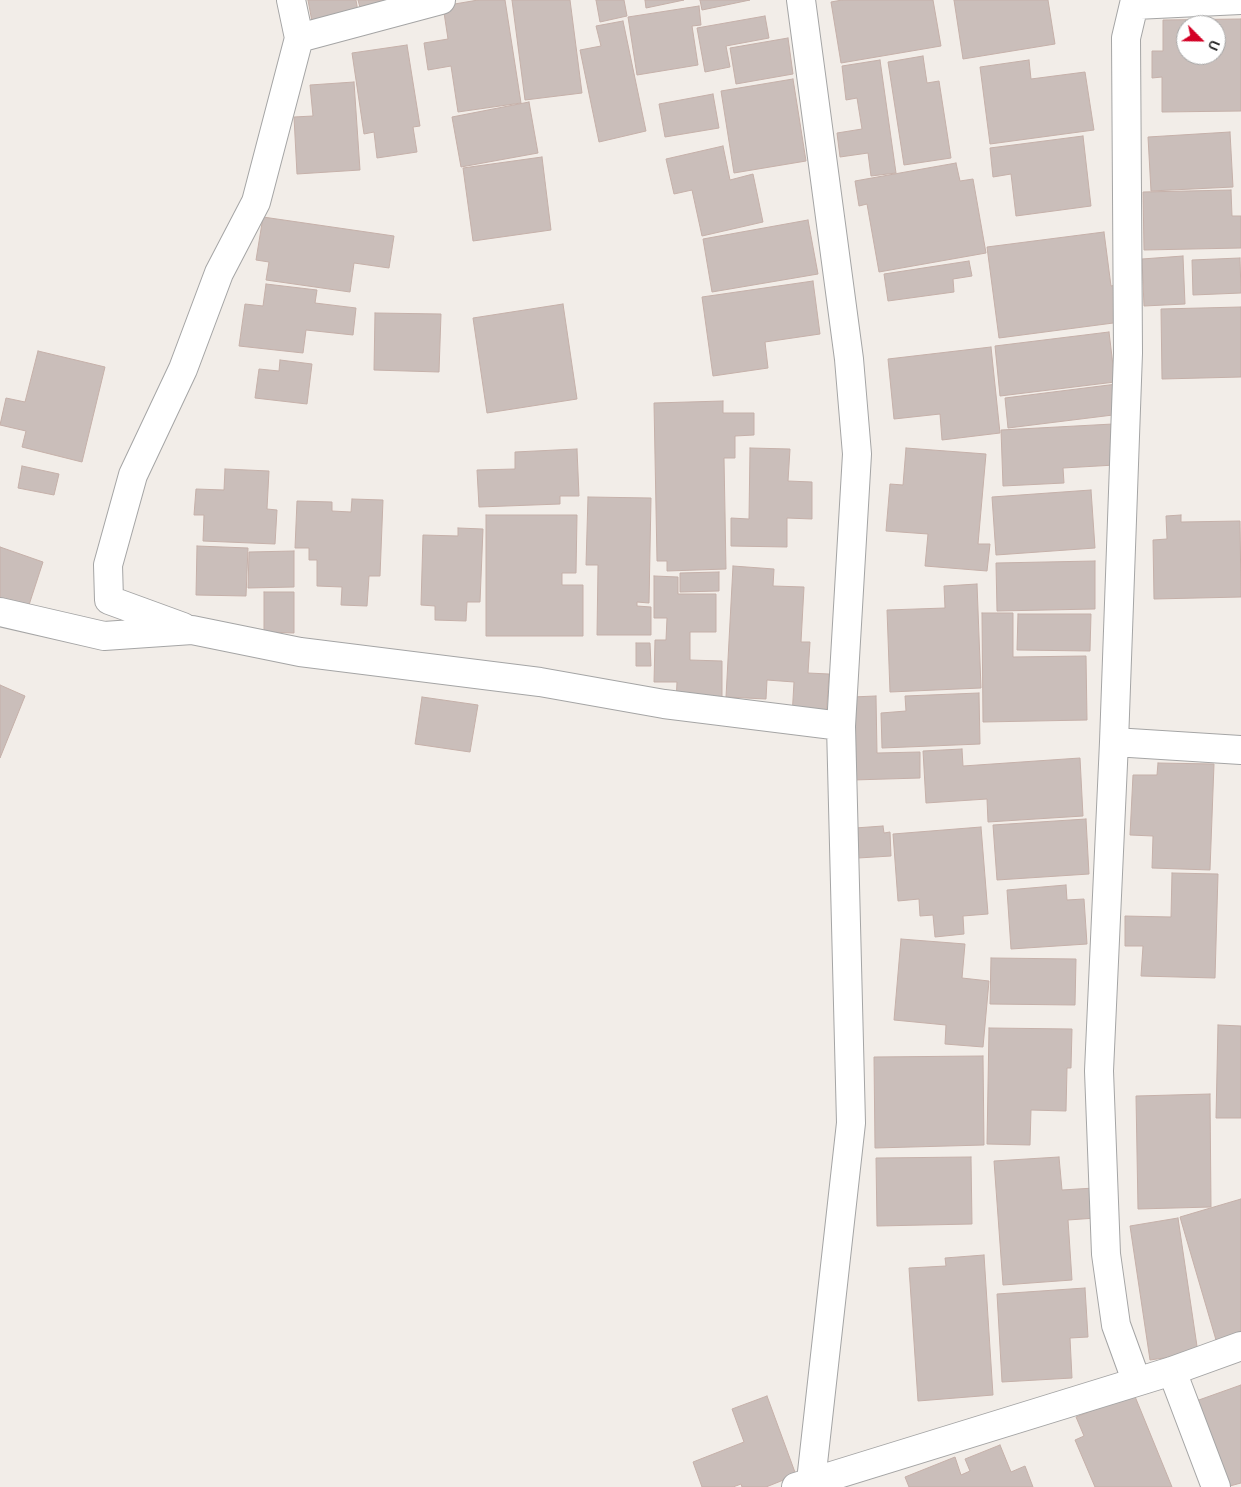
<!DOCTYPE html>
<html>
<head>
<meta charset="utf-8">
<style>
	body { margin:0 }
	#map { position:relative; width:1241px; height:1487px; overflow:hidden; background:#f2ede8; font-family:"Space Grotesk",sans-serif }
	canvas { display:block }
	.north { position:absolute; left:1176px; top:15px; width:50px; height:50px; box-sizing:border-box; background:#fff; border:1px solid #a6a6a6; border-radius:50%; rotate:113deg; font-size:14px; font-weight:700; line-height:20px; text-align:center; color:#212121 }
	.north::after { content:''; display:block; margin:auto; width:18px; height:22px; background:#d30025; clip-path:polygon(50% 0,100% 100%,50% 72%,0 100%) }
</style>
</head>
<body>
<div id="map">
<canvas width="1241" height="1487"></canvas>
<div class="north">U</div>
</div>
<script>
const ctx = document.querySelector('canvas').getContext('2d');
ctx.lineJoin = 'round';
function fill(path, color) { ctx.fillStyle = color; ctx.fill(path, 'evenodd'); }
const poly = rows => new Path2D(rows.map(r => 'M' + r).join(''));
function stroke(path, color, width, dash) { ctx.strokeStyle = color; ctx.lineWidth = width; ctx.lineCap = dash ? 'butt' : 'round'; ctx.setLineDash(dash || []); ctx.stroke(path); }
const building = poly([
	[308,0,356,0,359,18,313,27,308,0],
	[358,0,403,0,361,11,358,0],
	[478,0,505,0,521,103,458,112,451,66,428,70,424,43,448,39,443,6,478,0],
	[512,0,570,0,582,93,525,100,512,0],
	[596,0,624,0,627,16,600,22,596,0],
	[645,0,684,0,646,8,645,0],
	[700,0,750,0,702,10,700,0],
	[842,0,933,0,941,46,841,63,831,2,842,0],
	[954,0,1048,0,1055,44,963,59,954,0],
	[699,6,701,25,692,26,698,65,637,75,628,17,699,6],
	[765,16,769,38,726,46,730,67,705,72,697,28,765,16],
	[1241,19,1241,111,1162,112,1162,77,1152,78,1152,51,1163,51,1163,20,1241,19],
	[1186,25,1216,25,1216,55,1186,55,1186,25],
	[623,21,646,131,599,142,580,50,601,46,596,26,623,21],
	[788,38,793,74,736,84,730,48,788,38],
	[407,45,420,126,413,127,417,152,377,158,374,132,364,134,352,53,407,45],
	[923,56,927,83,939,81,951,158,904,165,888,62,923,56],
	[880,60,896,173,871,176,868,153,840,157,837,133,862,129,857,98,846,100,842,66,880,60],
	[1029,60,1031,79,1085,72,1094,130,990,144,980,67,1029,60],
	[793,79,806,161,734,173,721,91,793,79],
	[354,82,360,170,297,174,294,117,313,116,310,85,354,82],
	[713,94,719,128,665,137,659,104,713,94],
	[529,102,538,153,461,167,452,117,529,102],
	[1230,132,1233,187,1151,191,1148,137,1230,132],
	[1083,136,1091,206,1016,216,1011,174,993,177,990,148,1083,136],
	[723,146,730,180,753,174,763,222,702,236,692,190,674,194,666,159,723,146],
	[542,157,551,230,473,241,463,168,542,157],
	[956,163,960,181,973,179,986,253,879,272,867,204,859,206,855,181,956,163],
	[1231,190,1232,216,1241,216,1241,248,1144,250,1143,192,1231,190],
	[263,217,394,236,389,268,354,263,350,292,266,280,269,262,256,260,263,217],
	[808,220,818,274,712,292,703,239,808,220],
	[1104,232,1111,286,1116,285,1121,322,999,338,987,247,1104,232],
	[1183,256,1185,304,1144,306,1142,259,1183,256],
	[1240,258,1241,293,1193,295,1192,260,1240,258],
	[969,261,972,276,953,279,954,292,888,301,884,274,969,261],
	[813,281,820,334,765,342,768,368,713,376,702,297,813,281],
	[266,284,317,290,315,303,356,308,353,335,306,330,303,353,239,346,245,304,263,306,266,284],
	[563,304,577,399,487,413,473,318,563,304],
	[1241,307,1241,377,1162,379,1161,309,1241,307],
	[375,313,441,314,439,372,374,370,375,313],
	[1109,332,1115,382,1000,396,995,346,1109,332],
	[991,347,1000,433,942,440,940,414,894,419,888,359,991,347],
	[38,351,105,367,82,462,22,447,26,431,0,425,6,398,25,402,38,351],
	[280,360,312,364,307,404,255,398,259,369,279,371,280,360],
	[1117,384,1121,414,1008,428,1005,398,1117,384],
	[723,401,723,413,754,413,754,435,735,436,735,458,724,458,726,569,667,571,667,561,657,561,654,403,723,401],
	[1113,424,1115,465,1063,468,1064,483,1003,486,1001,430,1113,424],
	[750,448,790,449,788,481,812,482,812,519,787,518,787,547,731,546,731,518,749,519,750,448],
	[906,448,986,454,978,544,990,544,987,571,925,566,928,534,886,531,890,484,903,485,906,448],
	[577,449,579,496,560,496,560,504,479,507,477,470,515,469,515,452,577,449],
	[22,466,59,474,54,495,18,488,22,466],
	[225,469,269,471,267,509,277,510,275,544,203,541,204,515,194,515,196,489,224,490,225,469],
	[1091,490,1095,548,996,555,992,497,1091,490],
	[588,497,651,498,649,603,637,602,637,606,651,607,651,635,597,635,598,565,586,565,588,497],
	[352,499,383,500,380,576,369,576,367,606,341,605,342,587,317,586,317,560,309,560,309,548,295,548,297,501,332,502,332,511,351,512,352,499],
	[486,515,577,515,576,573,562,573,562,585,583,585,583,636,486,636,486,515],
	[1181,515,1181,522,1240,521,1241,597,1154,599,1153,540,1167,539,1166,516,1181,515],
	[458,528,483,529,480,602,467,602,466,621,435,620,435,606,421,605,423,535,458,536,458,528],
	[197,546,248,548,246,596,196,595,197,546],
	[0,547,43,562,28,608,0,599,0,547],
	[294,551,294,587,248,588,249,552,294,551],
	[1095,561,1095,609,997,611,996,563,1095,561],
	[733,566,774,569,773,586,804,587,801,642,810,642,808,673,829,674,826,719,792,717,794,682,767,680,766,699,726,697,733,566],
	[719,572,719,591,680,592,680,573,719,572],
	[654,576,678,577,678,594,716,594,716,632,690,632,690,660,722,661,722,703,676,703,677,682,654,682,655,640,666,640,667,618,654,618,654,576],
	[977,584,981,688,890,692,887,610,945,608,944,586,977,584],
	[264,592,294,592,294,633,264,632,264,592],
	[982,613,1013,613,1013,657,1086,656,1087,720,983,722,982,613],
	[1018,614,1091,614,1090,651,1017,650,1018,614],
	[636,643,650,643,651,666,636,666,636,643],
	[0,685,25,696,0,758,0,685],
	[979,693,980,744,882,748,881,713,906,711,905,696,979,693],
	[876,696,877,753,920,752,920,778,853,780,852,697,876,696],
	[422,697,478,705,470,752,415,744,422,697],
	[962,749,963,766,1080,758,1083,816,988,822,987,799,926,803,923,751,962,749],
	[1158,763,1214,764,1210,870,1152,868,1153,836,1130,835,1133,775,1157,775,1158,763],
	[1086,819,1089,874,997,880,993,825,1086,819],
	[883,826,884,833,890,832,891,856,858,858,855,828,883,826],
	[981,827,988,914,963,916,964,934,935,937,933,915,920,916,919,899,898,901,893,834,981,827],
	[1172,873,1218,874,1215,978,1141,976,1143,946,1125,946,1125,916,1171,917,1172,873],
	[1066,885,1067,900,1084,899,1087,944,1011,949,1007,890,1066,885],
	[901,939,965,944,962,978,989,981,983,1047,945,1044,946,1025,894,1020,901,939],
	[991,958,1076,959,1075,1005,990,1004,991,958],
	[1218,1025,1241,1026,1241,1118,1216,1118,1218,1025],
	[989,1028,1072,1029,1071,1068,1067,1068,1066,1111,1031,1110,1030,1145,987,1144,989,1028],
	[983,1056,984,1145,875,1148,874,1057,983,1056],
	[1210,1094,1211,1207,1138,1209,1136,1096,1210,1094],
	[971,1157,972,1224,877,1226,876,1158,971,1157],
	[1059,1157,1062,1190,1094,1188,1096,1218,1068,1220,1072,1280,1003,1285,994,1161,1059,1157],
	[1241,1199,1241,1333,1216,1340,1180,1217,1241,1199],
	[1178,1218,1198,1353,1150,1360,1130,1226,1178,1218],
	[984,1255,993,1395,918,1401,909,1268,946,1266,945,1258,984,1255],
	[1085,1288,1088,1337,1070,1338,1072,1378,1002,1382,997,1294,1085,1288],
	[1241,1385,1241,1483,1226,1487,1196,1401,1241,1385],
	[1134,1394,1172,1487,1095,1487,1075,1440,1084,1436,1076,1417,1134,1394],
	[767,1396,796,1475,766,1487,742,1487,741,1484,733,1487,702,1487,693,1462,744,1442,732,1409,767,1396],
	[1000,1445,1011,1472,1025,1466,1033,1487,909,1487,905,1477,955,1457,961,1475,970,1471,965,1459,1000,1445]
]);
fill(building, '#cabeba');
stroke(building, '#c5b0a9', 1);
const street = poly([
	[291,0,299,38,441,0],
	[801,0,849,359,857,454,841,726,851,1123,811,1481,813,1487],
	[1135,0,1126,38,1128,353,1114,742,1099,1071,1106,1254,1116,1325,1136,1380],
	[1135,5,1241,0],
	[0,612,104,636,192,630,300,652,540,682,664,704,841,726],
	[183,627,109,600,108,565,133,475,183,369,219,273,256,202,299,38],
	[1114,742,1241,750],
	[1172,1371,1216,1487],
	[796,1487,1172,1371,1241,1346]
]);
stroke(street, '#a5a5a5', 30);
stroke(street, '#fff', 28);
</script>
</body>
</html>
